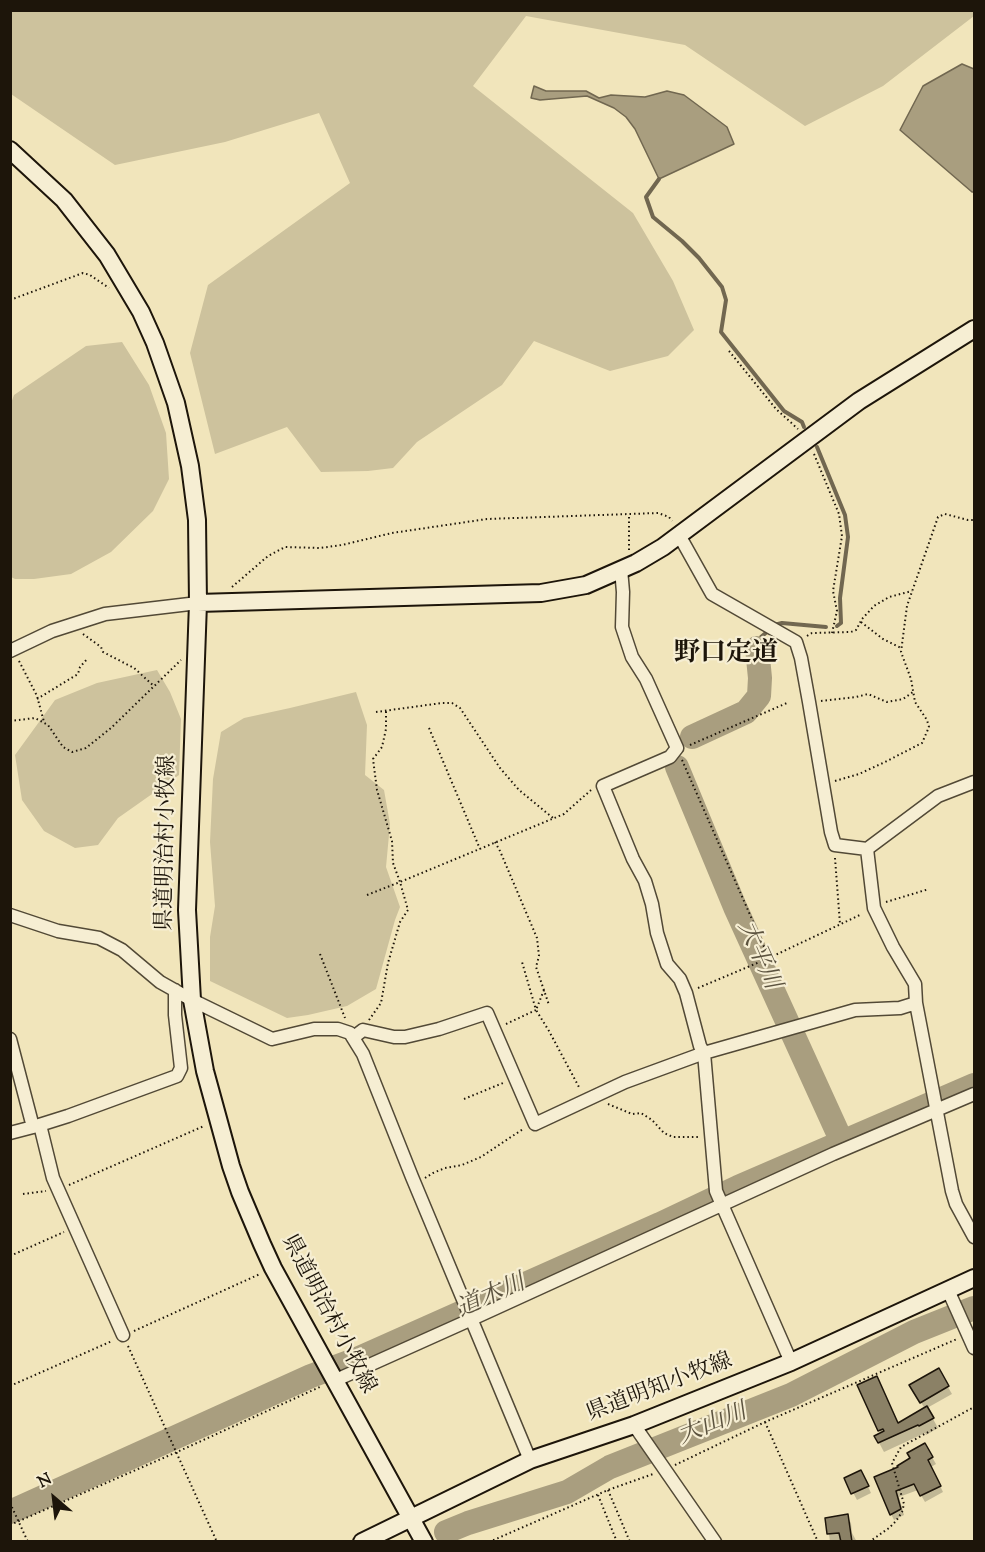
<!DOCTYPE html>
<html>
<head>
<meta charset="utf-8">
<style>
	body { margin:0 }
	#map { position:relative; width:985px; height:1552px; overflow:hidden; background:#f1e5bb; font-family:"Sorts Mill Goudy",serif }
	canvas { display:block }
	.frame { position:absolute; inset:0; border:12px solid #1d150a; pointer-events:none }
	.north { position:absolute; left:24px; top:1468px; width:60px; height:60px; -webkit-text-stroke:4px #f6eed3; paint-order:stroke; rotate:332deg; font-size:16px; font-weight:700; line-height:24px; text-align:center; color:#1d150a }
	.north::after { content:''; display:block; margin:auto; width:21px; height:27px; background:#1d150a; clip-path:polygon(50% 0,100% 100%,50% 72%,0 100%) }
</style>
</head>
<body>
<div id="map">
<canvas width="985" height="1552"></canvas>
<div class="frame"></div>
<div class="north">N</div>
</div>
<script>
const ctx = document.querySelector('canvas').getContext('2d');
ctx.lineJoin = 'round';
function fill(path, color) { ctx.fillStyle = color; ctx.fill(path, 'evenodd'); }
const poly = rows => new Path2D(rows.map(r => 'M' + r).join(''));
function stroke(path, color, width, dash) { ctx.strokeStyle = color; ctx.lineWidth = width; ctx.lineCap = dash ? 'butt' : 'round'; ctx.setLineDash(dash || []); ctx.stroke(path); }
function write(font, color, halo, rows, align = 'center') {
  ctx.font = font + ' "Sorts Mill Goudy","Noto Serif JP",serif'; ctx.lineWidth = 4.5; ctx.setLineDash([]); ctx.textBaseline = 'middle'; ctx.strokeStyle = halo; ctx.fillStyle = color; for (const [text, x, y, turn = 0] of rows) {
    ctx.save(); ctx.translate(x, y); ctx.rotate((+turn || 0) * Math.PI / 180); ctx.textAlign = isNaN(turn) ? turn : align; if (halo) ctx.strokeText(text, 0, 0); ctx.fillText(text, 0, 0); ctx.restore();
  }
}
fill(poly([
	[974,10,974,16,883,86,805,126,685,45,526,16,473,86,633,213,673,281,694,330,668,356,610,371,534,341,502,385,417,442,393,468,368,471,321,472,287,427,215,454,190,353,208,285,350,183,319,113,225,142,115,165,11,94,11,11],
	[122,342,149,385,166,433,169,479,153,511,111,552,71,574,34,579,15,579,11,577,10,406,14,395,86,346],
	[157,670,170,692,181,719,179,775,118,818,98,845,75,848,44,831,22,800,15,755,55,700,97,683],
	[356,692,367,725,365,775,384,790,390,824,386,867,400,907,395,920,376,989,347,1006,308,1015,287,1018,210,981,210,937,215,906,210,842,213,779,221,732,244,718,290,708]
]), '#cdc29d');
const water = poly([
	[962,64,974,69,974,192,972,192,900,130,923,86,962,64],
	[534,86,546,91,586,91,599,98,611,95,645,97,667,91,684,95,727,127,734,144,659,179,635,129,626,117,614,108,587,96,540,100,531,98,534,86]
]);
fill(water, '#a99e7f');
stroke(water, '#716750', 1.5);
fill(poly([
	[938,1370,952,1394,927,1408,938,1428,926,1435,925,1433,884,1452,876,1437,881,1434,879,1430,877,1378,899,1424,925,1409,911,1386],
	[925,1445,936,1464,931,1467,943,1492,925,1502,918,1490,899,1497,904,1515,894,1520,891,1514,900,1468,912,1459],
	[864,1478,871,1493,857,1500,846,1479],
	[847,1516,851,1523,852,1533,857,1542,830,1542,827,1519]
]), '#0003');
stroke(poly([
	[659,179,646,197,653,217,682,241,699,258,722,287,726,300,721,332,784,411,802,422,804,427],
	[817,447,845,515,848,537,840,598,841,623,837,626],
	[774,625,782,623,826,627],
	[757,648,761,637,768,631]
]), '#716750', 4);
stroke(poly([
	[692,737,746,712,759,696,760,678,757,648],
	[677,767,735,907,842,1142],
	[10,1512,311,1376,357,1359,660,1224,738,1187,974,1085],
	[446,1532,468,1523,567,1492,610,1467,791,1395,914,1332,974,1308]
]), '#a99e7f', 24);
const building = poly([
	[939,1368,949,1386,920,1403,909,1385,939,1368],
	[877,1376,898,1423,927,1406,934,1418,919,1426,918,1425,878,1443,874,1436,884,1431,883,1429,878,1431,857,1385,877,1376],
	[925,1443,933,1457,928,1460,941,1486,920,1496,914,1484,896,1491,901,1509,890,1515,874,1477,898,1467,897,1466,910,1458,907,1453,925,1443],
	[861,1470,869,1486,851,1494,844,1478,861,1470],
	[848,1514,852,1542,841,1542,839,1533,827,1534,825,1518,848,1514]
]);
fill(building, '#8b8166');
stroke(building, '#1d150a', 1.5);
const street = poly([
	[679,535,712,594,796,642,801,658,809,702,831,832,835,845,867,849,938,796,974,782],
	[621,569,623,592,622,627,632,657,646,679,677,748,670,757,603,786,633,859,645,881,652,904,657,933,667,964,680,979,686,993,700,1046,704,1053,716,1191,791,1362],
	[10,651,52,631,105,614,198,603],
	[867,849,874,908,893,947,915,984,916,1003,952,1191,956,1204,974,1237],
	[10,915,58,931,99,938,122,950,160,982,192,1000,272,1039,314,1029,338,1029,350,1033,363,1054,412,1177,530,1460],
	[354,1037,363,1030,394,1037,405,1037,439,1029,487,1013,535,1124,625,1082,704,1053,855,1010,900,1008,916,1003],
	[10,1039,33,1127],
	[40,1125,53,1178,123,1335],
	[10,1133,33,1127,68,1116,177,1076,181,1068,175,1015,175,990],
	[948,1290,974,1348],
	[336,1380,472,1319,833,1154,974,1094],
	[634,1425,715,1542]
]);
const secondary = poly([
	[10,150,64,200,107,255,141,312,155,343,176,403,190,466,197,520,198,603,187,910,192,1000,205,1071,231,1166,240,1192,262,1244,273,1268,424,1542],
	[198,603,541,593,586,585,636,563,663,547,859,401,974,329],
	[362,1542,530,1460,634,1425,791,1362,974,1278]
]);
stroke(street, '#524936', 15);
stroke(secondary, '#1d150a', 20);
stroke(poly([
	[10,300,83,273,90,275,109,288],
	[729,351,776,409,798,429],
	[814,454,839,514,842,536,833,591,837,611,832,633],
	[629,517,629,550],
	[232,587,268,556,285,547,320,548,342,545,392,533,487,519,658,513,669,517,672,521],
	[861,622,883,639,901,648],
	[83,634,101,647,103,652,134,668,154,686],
	[807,636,812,633,851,632,856,630,862,619,874,606,889,597,912,591],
	[19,661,37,696,44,722],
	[37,699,78,674,80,667,88,658],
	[821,701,856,697,868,694,887,702,903,699,913,692],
	[376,712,442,703,452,703,460,708,500,768,519,790,553,818],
	[10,721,35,718,48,725,63,747,72,752,86,748,111,728,181,660],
	[429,728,480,849],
	[690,745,787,703],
	[682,760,769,958],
	[835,781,859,774,885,762,922,743,929,727,927,720,915,702,911,679,901,652,907,606,938,517,945,514,968,520,974,520],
	[495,842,500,851,537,938,539,956,536,967,549,1005],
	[835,858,840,924],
	[367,895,400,882,393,863,392,841,377,790,373,759,382,747,386,729,386,710],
	[886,902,929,889],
	[320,954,345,1018],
	[698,988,769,958,862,914],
	[544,990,536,1010,549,1031,580,1089],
	[369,1020,381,1003,388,963,400,922,408,910,400,882,564,814,591,790],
	[506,1024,536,1010,522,962],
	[464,1099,503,1083],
	[608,1104,632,1114,641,1113,652,1120,664,1133,673,1137,699,1137],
	[425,1178,433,1173,445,1168,462,1165,481,1157,523,1129],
	[69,1185,204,1126],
	[23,1194,46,1191],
	[10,1256,64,1232],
	[134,1331,260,1274],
	[128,1346,217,1542],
	[10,1386,112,1341],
	[765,1422,818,1542],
	[675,1465,765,1422,957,1339],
	[608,1490,630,1542],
	[598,1495,617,1542],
	[10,1503,28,1542],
	[10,1525,177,1452,322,1386],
	[489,1542,608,1490,653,1474],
	[869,1542,889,1528,896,1521,902,1512,904,1504,892,1463,901,1447,974,1407]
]), '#1d150a', 2, [1.5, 3]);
stroke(street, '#f6eed3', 12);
stroke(secondary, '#f6eed3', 16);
write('22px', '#1d150a', '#f6eed3', [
	["県道明治村小牧線",168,843,-89],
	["県道明治村小牧線",327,1315,62],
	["県道明知小牧線",660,1389,-21]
]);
write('italic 24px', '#5c533f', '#f6eed3', [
	["大平川",757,956,66],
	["道木川",492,1298,-24],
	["大山川",713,1426,-22]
]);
write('bold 26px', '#1d150a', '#f6eed3', [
	["野口定道",726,656]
]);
</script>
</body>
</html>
